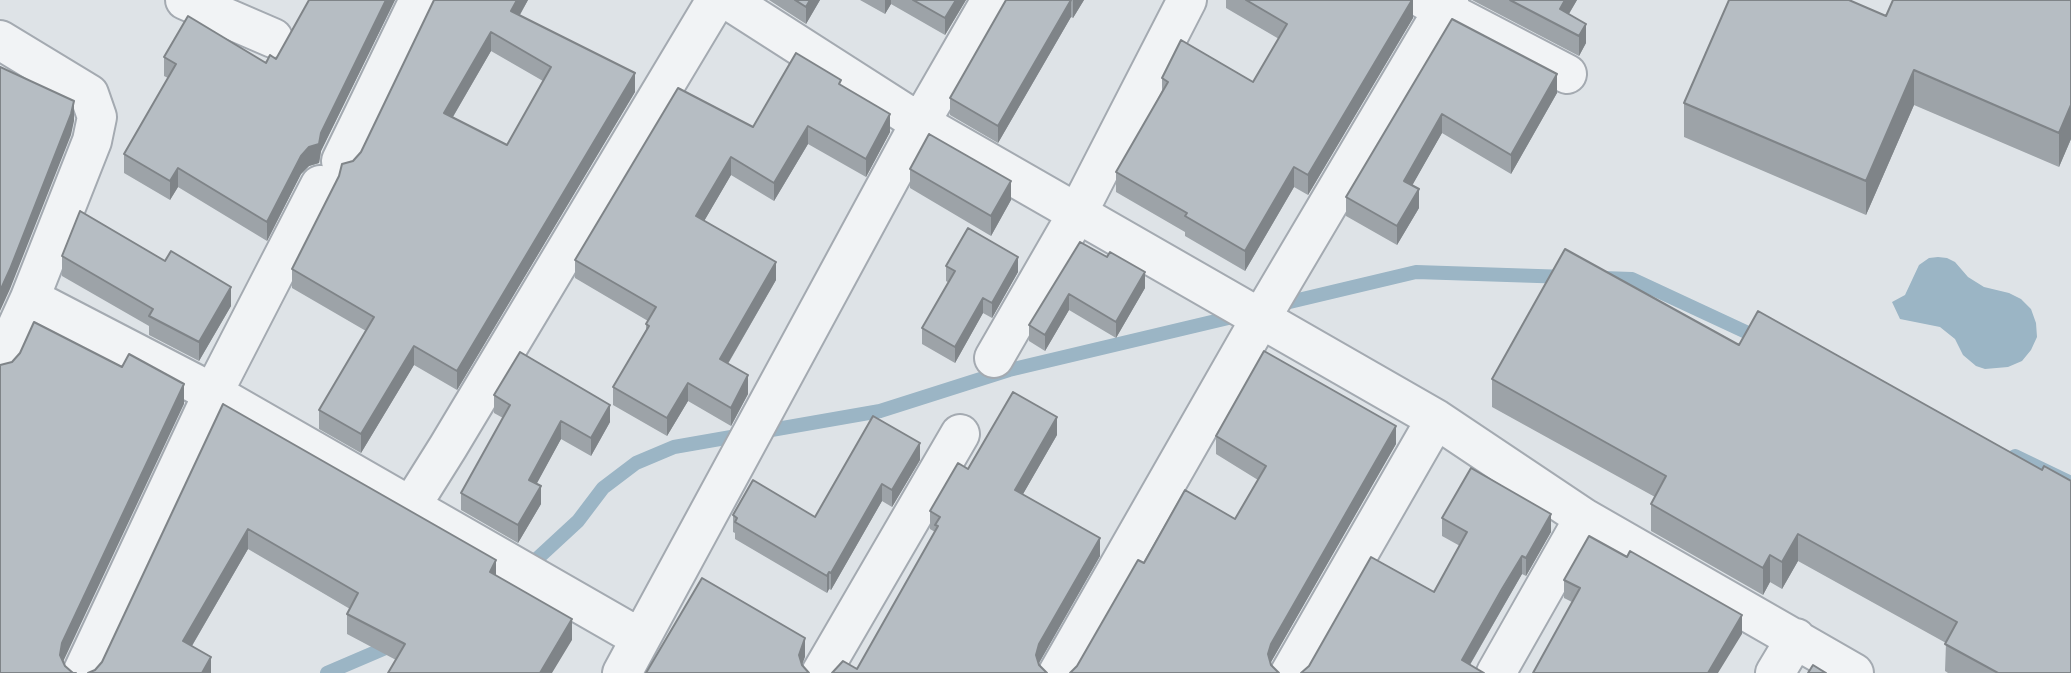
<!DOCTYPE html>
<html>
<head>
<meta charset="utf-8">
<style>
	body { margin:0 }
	canvas { display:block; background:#dee3e7 }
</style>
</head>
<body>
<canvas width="2071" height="673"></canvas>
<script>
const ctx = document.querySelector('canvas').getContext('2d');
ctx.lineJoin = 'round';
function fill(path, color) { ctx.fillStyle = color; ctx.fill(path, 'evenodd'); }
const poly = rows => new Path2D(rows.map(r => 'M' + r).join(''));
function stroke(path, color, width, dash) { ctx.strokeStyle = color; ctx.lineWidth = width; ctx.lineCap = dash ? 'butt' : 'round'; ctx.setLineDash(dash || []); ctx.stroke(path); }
fill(poly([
	[1938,257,1947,258,1955,262,1968,277,1984,287,2009,293,2021,299,2031,309,2036,323,2037,337,2031,350,2022,361,2008,367,1985,369,1976,366,1963,355,1955,339,1940,327,1900,319,1892,302,1905,295,1919,265,1929,258]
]), '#9bb5c5');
stroke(poly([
	[1602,278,1632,279,1761,339],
	[1277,305,1416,272,1568,277],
	[2015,456,2071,483],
	[526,569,578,521,603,488,636,463,674,447,880,411,1009,370,1241,315],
	[327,673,397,643]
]), '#9bb5c5', 14);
const minor = poly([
	[185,0,273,38],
	[728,0,920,123,1436,419,1584,518,1854,673],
	[1425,0,1567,74],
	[0,40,89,94,97,117,92,141,30,298,213,393,640,638],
	[341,161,419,0],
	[994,358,1077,214,1187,0],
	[0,364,30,298],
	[411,506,448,447,716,0],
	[82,673,213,393,320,185],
	[622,673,920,123,991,0],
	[821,673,960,434],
	[1058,673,1262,316,1449,0],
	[1290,673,1436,419],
	[1496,673,1584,518],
	[1775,673,1796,638]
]);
stroke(minor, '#a4aab1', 42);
stroke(minor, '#f1f3f5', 38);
fill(poly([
	[309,0,395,0,321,151,319,163,309,166,301,174,267,241,178,187,170,200,124,173,124,154,168,78,164,76,164,57,266,63,276,59],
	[434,0,528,0,520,15,635,92,457,390,414,365,361,453,319,429,319,410,366,331,292,288,292,269,353,161,361,152],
	[491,51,543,81,507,145,453,117],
	[769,0,820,0,806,24],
	[860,0,966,0,945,35,891,4,885,14],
	[1006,0,1084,0,1073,18,1071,17,998,143,950,115,950,98],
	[1226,0,1413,0,1413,18,1308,195,1294,187,1245,271,1185,236,1185,232,1116,192,1116,172,1162,94,1162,78,1253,82,1279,39,1226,8],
	[1472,0,1577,0,1569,14,1586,43,1579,56],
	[2071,0,2071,139,2059,167,1914,105,1866,215,1684,137,1684,103,1886,16],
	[1452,19,1557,93,1511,174,1442,133,1412,185,1419,208,1397,245,1346,216,1346,197],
	[841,86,890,132,866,177,808,144,774,201,731,175,704,221,776,280,728,364,748,394,731,426,688,401,667,436,613,405,613,387,646,330,646,324,648,321,575,278,575,260,753,127],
	[910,169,1011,200,991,236,910,188],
	[1080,242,1145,288,1116,338,1069,310,1045,351,1029,341,1029,325],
	[62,256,231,306,199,361,149,335,149,326,62,276],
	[946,266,1018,272,992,318,983,313,955,363,922,344,922,328,949,283,946,281],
	[1739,345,2042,470,2071,673,1948,673,1945,671,1946,643,1798,561,1782,589,1770,582,1763,595,1651,531,1651,504,1655,497,1492,407,1492,379],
	[494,395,610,422,591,456,561,439,536,484,541,504,518,543,461,510,461,493,503,418,494,413],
	[223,404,496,576,572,640,396,660,347,634,347,614,350,609,248,549,192,646,211,673,95,670,102,662],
	[1057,435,1023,494,1100,556,1039,663,1039,665,857,669,935,532,930,529,930,511,968,469],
	[1216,436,1396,444,1271,662,1271,665,1077,666,1144,563,1235,519,1258,480,1216,454],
	[920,460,892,507,882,501,831,590,829,589,827,593,735,539,735,533,733,532,733,515,815,517],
	[1442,518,1551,532,1526,576,1522,574,1470,665,1301,673,1434,592,1460,546,1442,536],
	[1564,580,1742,634,1572,602,1564,598]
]), '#9da3a8');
fill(poly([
	[386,0,395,0,321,151,319,163,309,166,301,174,267,241,267,222,301,156],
	[517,0,528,0,511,30,511,11],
	[810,0,820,0,806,24,806,7],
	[885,0,891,0,891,4,885,14],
	[956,0,966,0,945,35,945,18],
	[1071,0,1071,17,998,143,998,126],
	[1073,0,1084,0,1073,18],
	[1412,0,1413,0,1413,18,1308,195,1308,175],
	[1565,0,1577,0,1561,27,1560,9],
	[1586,24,1586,43,1579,56,1579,36],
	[491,32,491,51,444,132,444,113],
	[1914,70,1914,105,1866,215,1866,181],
	[635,73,635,92,457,390,457,371],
	[1557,74,1557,93,1511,174,1511,155],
	[74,101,74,121,71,135,10,289,0,311,0,291],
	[2071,105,2071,139,2059,167,2059,133],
	[890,114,890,132,866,177,866,159],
	[1442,114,1442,133,1404,200,1404,181],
	[808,126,808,144,774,201,774,183],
	[731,157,731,175,696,235,696,216],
	[1294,167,1294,187,1245,271,1245,251],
	[178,168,178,187,170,200,170,181],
	[1011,181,1011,200,991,236,991,216],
	[1419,189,1419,208,1397,245,1397,226],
	[1018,257,1018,272,992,318,992,303],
	[776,262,776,280,720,377,720,359],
	[1145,272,1145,288,1116,338,1116,322],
	[231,287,231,306,199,361,199,342],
	[1069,294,1069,310,1045,351,1045,335],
	[983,298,983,313,955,363,955,347],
	[414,346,414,365,361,453,361,434],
	[748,375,748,394,731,426,731,408],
	[688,383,688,401,667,436,667,418],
	[184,384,184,404,62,664,60,655,62,643],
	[610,405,610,422,591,456,591,438],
	[1057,417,1057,435,1015,508,1015,490],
	[561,421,561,439,529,498,529,480],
	[1396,426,1396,444,1271,662,1268,672,1268,654,1271,644],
	[920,443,920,460,892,507,892,490],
	[882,484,882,501,831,590,831,573],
	[541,486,541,504,518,543,518,525],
	[1551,514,1551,532,1526,576,1526,558],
	[248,529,248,549,183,661,183,641],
	[1798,534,1798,561,1782,589,1782,562],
	[1100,538,1100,556,1039,663,1036,655,1039,644],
	[1770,555,1770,582,1763,595,1763,568],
	[1522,556,1522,574,1465,673,1462,660],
	[496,560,496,581,490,572],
	[829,572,829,589,827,593,827,576],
	[1742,615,1742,634,1718,673,1708,673],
	[572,619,572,640,552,673,540,673],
	[805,638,805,657,799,673,799,655],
	[211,657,211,673,202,673]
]), '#7f8488');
const building = poly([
	[309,0,386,0,321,133,319,144,309,147,301,156,267,222,178,168,170,181,124,154,176,64,164,57,188,16,266,63,270,55,276,59,309,0],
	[434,0,517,0,511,11,635,73,457,371,414,346,361,434,319,410,374,317,292,269,339,176,342,164,353,161,361,152,434,0],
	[491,32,551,67,507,145,444,113,491,32],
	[795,0,810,0,806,7,795,0],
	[913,0,956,0,945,18,913,0],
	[1006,0,1071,0,998,126,950,98,1006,0],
	[1246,0,1412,0,1308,175,1294,167,1245,251,1185,216,1187,213,1116,172,1168,82,1162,78,1181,40,1253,82,1287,24,1246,0],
	[1510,0,1565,0,1560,9,1586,24,1579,36,1510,0],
	[1729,0,1849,0,1886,16,1893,0,2071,0,2071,105,2059,133,1914,70,1866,181,1684,103,1729,0],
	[1452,19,1557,74,1511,155,1442,114,1404,181,1419,189,1397,226,1346,197,1452,19],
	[796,53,841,80,839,84,890,114,866,159,808,126,774,183,731,157,696,216,776,262,720,359,748,375,731,408,688,383,667,418,613,387,649,326,646,324,656,307,575,260,678,88,753,127,796,53],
	[0,67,74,101,71,114,10,269,0,291,0,67],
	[929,134,1011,181,991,216,910,169,929,134],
	[80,211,165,261,171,251,231,287,199,342,149,316,153,309,62,256,80,211],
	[968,228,1018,257,992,303,983,298,955,347,922,328,955,271,946,266,968,228],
	[1080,242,1107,257,1110,252,1145,272,1116,322,1069,294,1045,335,1029,325,1080,242],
	[1565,249,1739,345,1758,311,2042,470,2044,466,2071,481,2071,673,1998,673,1945,644,1957,622,1798,534,1782,562,1770,555,1763,568,1651,504,1666,476,1492,379,1565,249],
	[34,322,122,367,129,354,184,384,62,643,60,655,65,666,73,673,76,673,0,673,0,365,12,362,20,353,34,322],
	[1264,351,1396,426,1271,644,1268,654,1271,665,1279,673,1070,673,1077,666,1138,560,1144,563,1185,490,1235,519,1266,466,1216,436,1264,351],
	[520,352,610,405,591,438,561,421,529,480,541,486,518,525,461,493,510,405,494,395,520,352],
	[1013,392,1057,417,1015,490,1100,538,1039,644,1036,655,1039,665,1047,673,832,673,843,661,857,669,938,526,935,525,940,517,930,511,958,463,968,469,1013,392],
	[223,404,496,560,490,572,572,619,540,673,388,673,405,644,347,614,358,593,248,529,183,641,211,657,202,673,88,673,95,670,102,662,223,404],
	[873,416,920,443,892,490,882,484,831,573,829,572,827,576,735,522,737,518,733,515,753,480,815,517,873,416],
	[1471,468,1551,514,1526,558,1522,556,1502,589,1462,660,1484,673,1301,673,1309,666,1371,557,1434,592,1467,532,1442,518,1471,468],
	[1589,536,1627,557,1630,551,1742,615,1708,673,1533,673,1580,588,1564,580,1589,536],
	[702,578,805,638,799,655,802,665,809,673,646,673,702,578],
	[1813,665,1826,673,1808,673,1813,665]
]);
fill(building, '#b6bdc3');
stroke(building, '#7f8488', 2);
</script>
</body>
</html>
